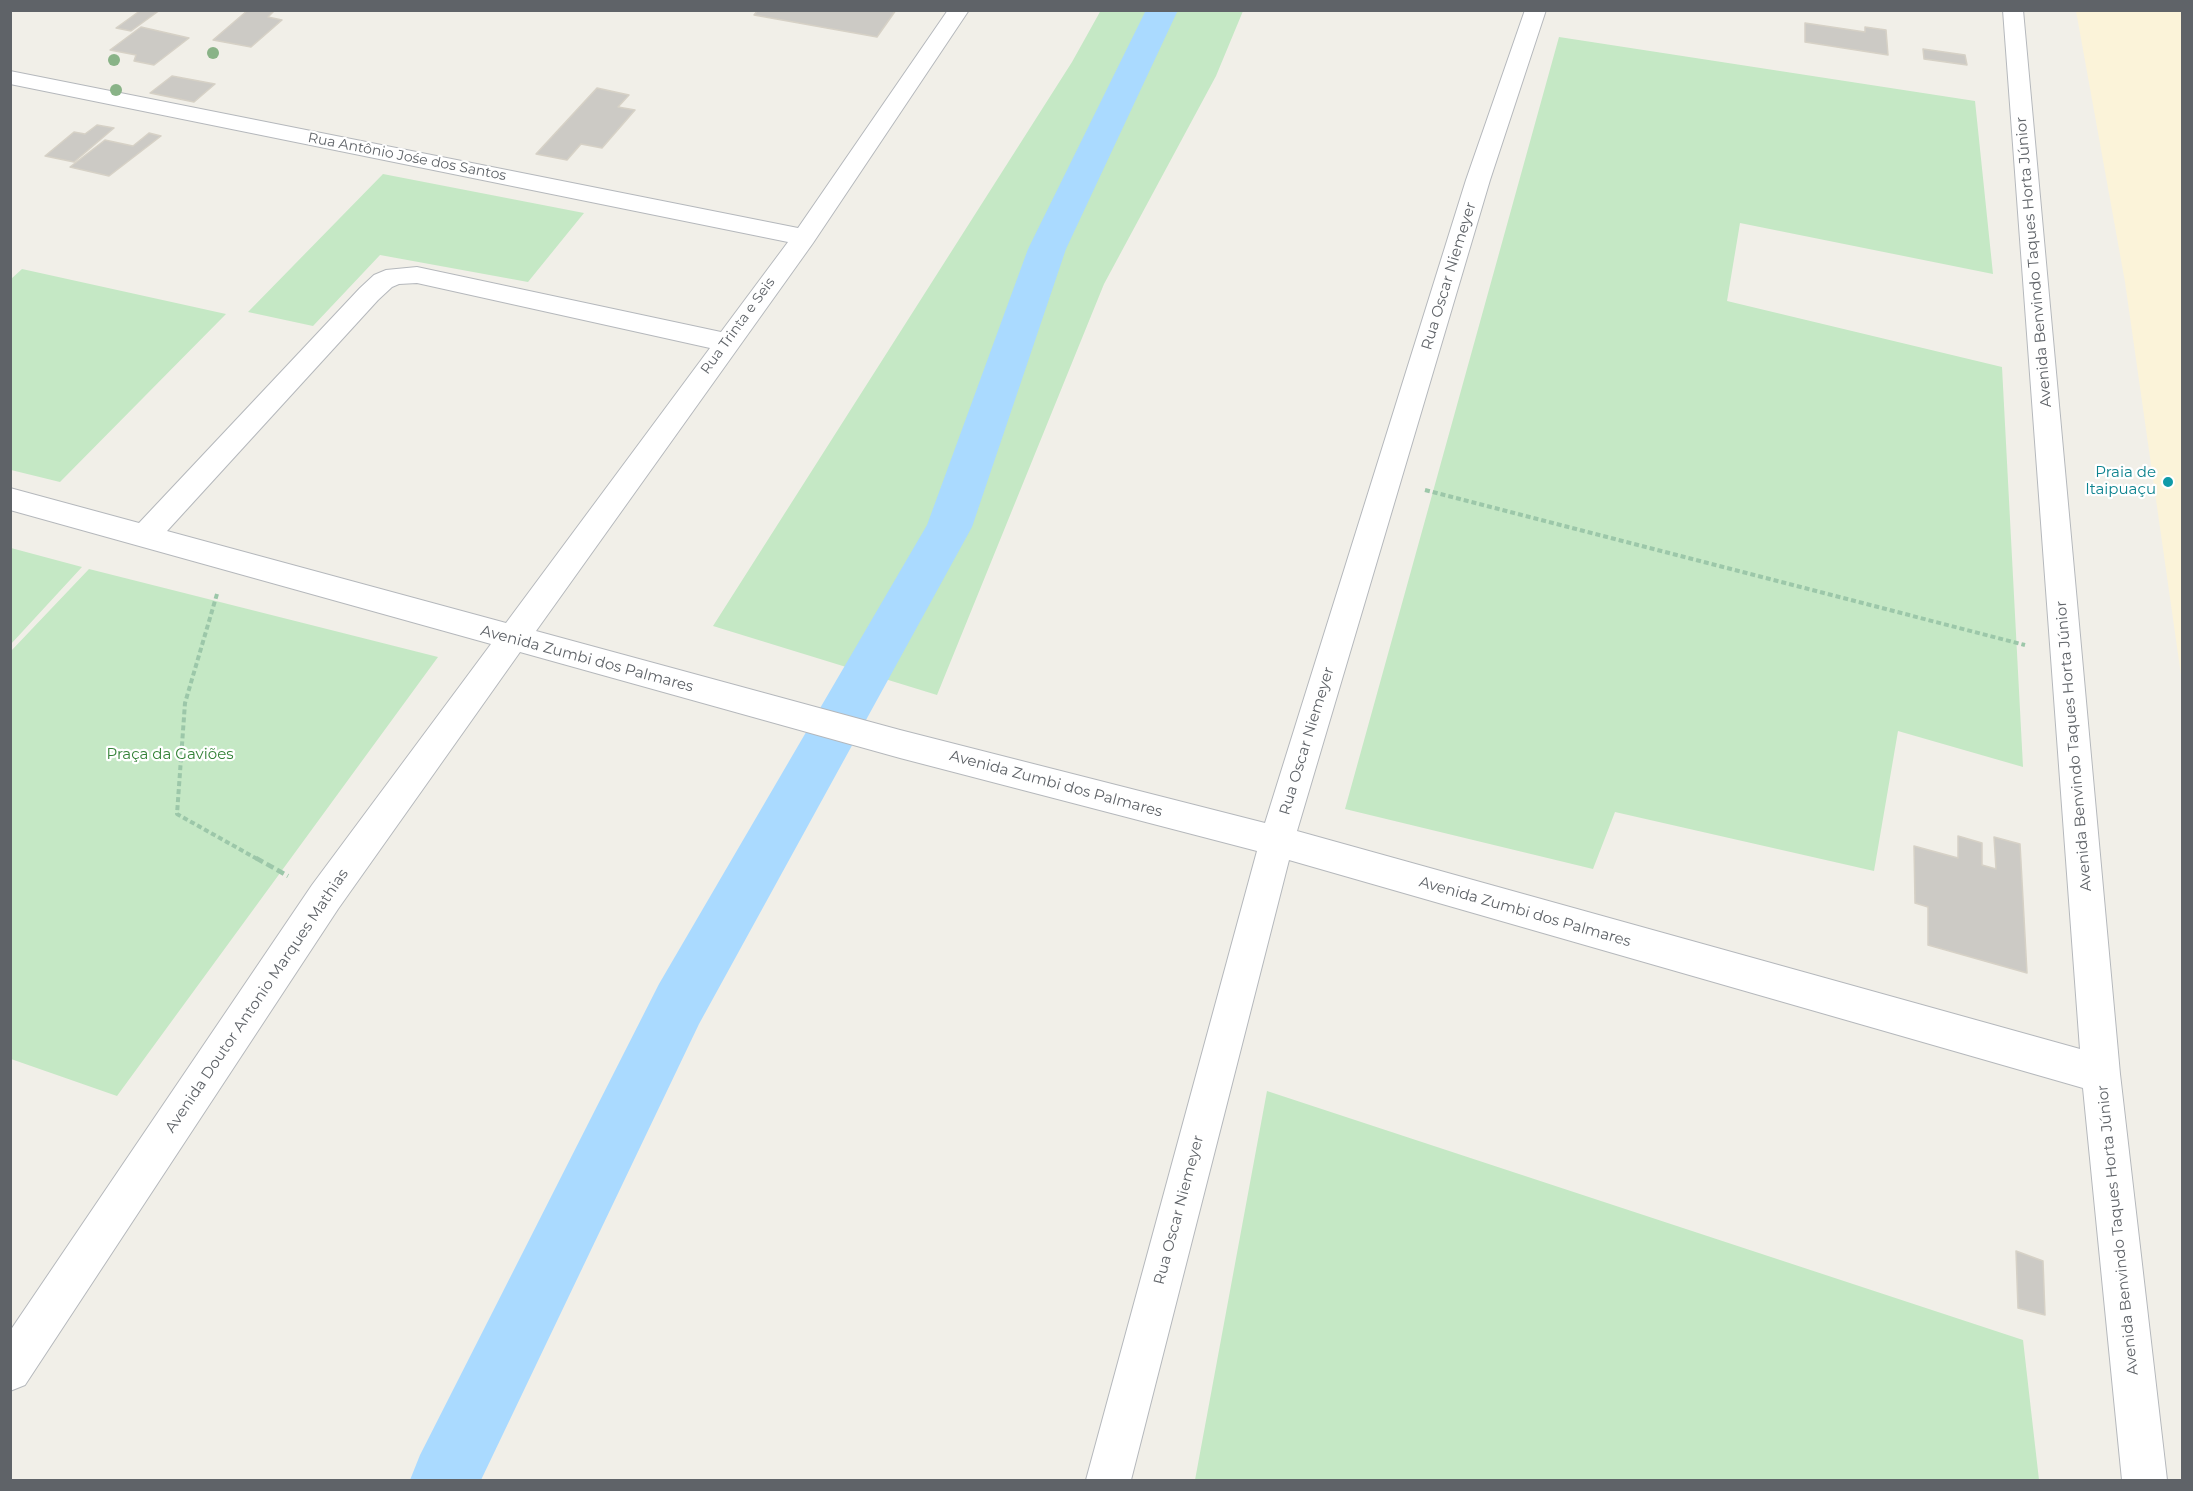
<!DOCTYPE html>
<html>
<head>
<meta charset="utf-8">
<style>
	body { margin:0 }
	#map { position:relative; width:2193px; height:1491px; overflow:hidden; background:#f1efe8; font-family:Montserrat,sans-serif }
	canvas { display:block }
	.frame { position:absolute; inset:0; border:12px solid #5f6368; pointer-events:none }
</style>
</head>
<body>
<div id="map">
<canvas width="2193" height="1491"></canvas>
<div class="frame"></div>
</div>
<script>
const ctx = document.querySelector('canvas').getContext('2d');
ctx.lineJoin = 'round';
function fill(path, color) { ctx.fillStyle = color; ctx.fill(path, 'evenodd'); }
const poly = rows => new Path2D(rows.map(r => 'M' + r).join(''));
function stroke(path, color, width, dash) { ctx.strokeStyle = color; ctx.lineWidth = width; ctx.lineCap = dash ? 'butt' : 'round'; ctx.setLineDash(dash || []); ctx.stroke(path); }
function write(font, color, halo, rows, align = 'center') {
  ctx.font = font + ' Montserrat,sans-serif'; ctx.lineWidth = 4.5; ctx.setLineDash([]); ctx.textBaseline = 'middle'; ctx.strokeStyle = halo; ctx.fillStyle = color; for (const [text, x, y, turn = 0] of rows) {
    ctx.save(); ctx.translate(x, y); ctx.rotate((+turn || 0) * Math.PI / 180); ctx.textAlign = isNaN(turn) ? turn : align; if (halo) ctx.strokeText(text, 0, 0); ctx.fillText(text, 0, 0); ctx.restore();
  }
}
fill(poly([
	[1101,10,1243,11,1216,76,1104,284,937,695,713,626,1072,62],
	[1559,37,1975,101,1993,274,1740,223,1727,301,2002,367,2023,767,1898,731,1874,871,1615,812,1593,869,1345,809],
	[383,174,584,213,528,282,380,255,313,326,248,312],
	[22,269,226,314,60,482,11,470,11,279],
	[11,548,82,567,11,644,10,644],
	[89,569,438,657,117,1096,11,1059,11,651],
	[1267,1091,2023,1340,2039,1480,1195,1480]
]), '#c5e8c5');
fill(poly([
	[2076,11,2182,11,2182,682,2125,282]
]), '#fbf3d9');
fill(poly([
	[1146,10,1178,10,1066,249,972,527,699,1024,481,1480,410,1480,420,1455,659,984,927,525,1028,249,1146,10]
]), '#aadaff');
const building = poly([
	[141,10,160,10,131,31,116,28,141,10],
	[248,10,275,10,268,17,282,20,251,47,213,40,248,10],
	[758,10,896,10,877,37,754,15,758,10],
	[1805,23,1865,32,1865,27,1886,30,1888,55,1805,42,1805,23],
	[141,27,189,38,154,65,134,61,136,55,110,50,141,27],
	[1923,49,1965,55,1967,65,1924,59,1923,49],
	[172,76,215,84,194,102,150,93,172,76],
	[597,88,629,95,618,107,635,110,602,148,581,144,567,160,536,154,597,88],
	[97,125,114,128,74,162,45,156,74,132,85,134,97,125],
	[149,133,161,136,109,176,70,167,105,140,133,146,149,133],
	[1958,836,1982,843,1982,865,1996,869,1994,837,2020,844,2027,973,1928,945,1928,907,1915,903,1914,846,1958,858,1958,836],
	[2016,1251,2043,1261,2045,1315,2018,1308,2016,1251]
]);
fill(building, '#cccac5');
stroke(building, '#d6d1c6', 1.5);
const minor = poly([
	[948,10,969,10,813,243,536,631,900,730,1265,823,1466,180,1525,10,1546,10,1490,180,1297,831,2080,1049,2003,10,2023,10,2120,1074,2167,1480,2122,1480,2083,1088,1289,860,1131,1480,1086,1480,1257,851,900,758,520,652,338,909,25,1385,10,1391,10,1331,312,885,491,644,10,510,10,488,139,523,360,288,374,275,386,270,417,267,721,332,788,242,10,84,10,71,798,228,948,10],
	[417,283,710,348,506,623,167,531,378,300,392,287,399,284,417,283]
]);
stroke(minor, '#b5b8bc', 2);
stroke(poly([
	[1425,490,2025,645],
	[217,594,185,703,177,814,259,860]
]), '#9cc7a9', 4, [5, 3]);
stroke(poly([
	[256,858,288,876]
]), '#9cc7a9', 4.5, [8, 4]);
fill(minor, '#fff');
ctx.fillStyle = '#89b387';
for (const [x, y] of [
	[213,53],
	[114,60],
	[116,90]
]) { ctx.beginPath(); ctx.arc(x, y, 6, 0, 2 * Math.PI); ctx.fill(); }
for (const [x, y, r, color] of [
	[2168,482,6,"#0f9aa8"]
]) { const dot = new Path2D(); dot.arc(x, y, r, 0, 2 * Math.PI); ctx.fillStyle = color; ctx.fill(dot); stroke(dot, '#fff', 2); }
write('14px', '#5f6368', '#fff', [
	["Rua Antônio Jośe dos Santos",407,157,11],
	["Rua Trinta e Seis",738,326,-54]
]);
write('15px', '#5f6368', '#fff', [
	["Avenida Benvindo Taques Horta Júnior",2034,262,-95],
	["Rua Oscar Niemeyer",1449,276,-73],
	["Avenida Zumbi dos Palmares",587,659,15],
	["Rua Oscar Niemeyer",1307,741,-73],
	["Avenida Benvindo Taques Horta Júnior",2074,746,-95],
	["Avenida Zumbi dos Palmares",1056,784,15],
	["Avenida Zumbi dos Palmares",1525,912,16],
	["Avenida Doutor Antonio Marques Mathias",257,1001,-56],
	["Rua Oscar Niemeyer",1179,1210,-75],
	["Avenida Benvindo Taques Horta Júnior",2118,1230,-96]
]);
write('15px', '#0d838f', '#fff', [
	["Praia de",2156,473],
	["Itaipuaçu",2156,490]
], 'right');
write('15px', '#348238', '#fff', [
	["Praça da Gaviões",170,755]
]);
</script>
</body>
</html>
